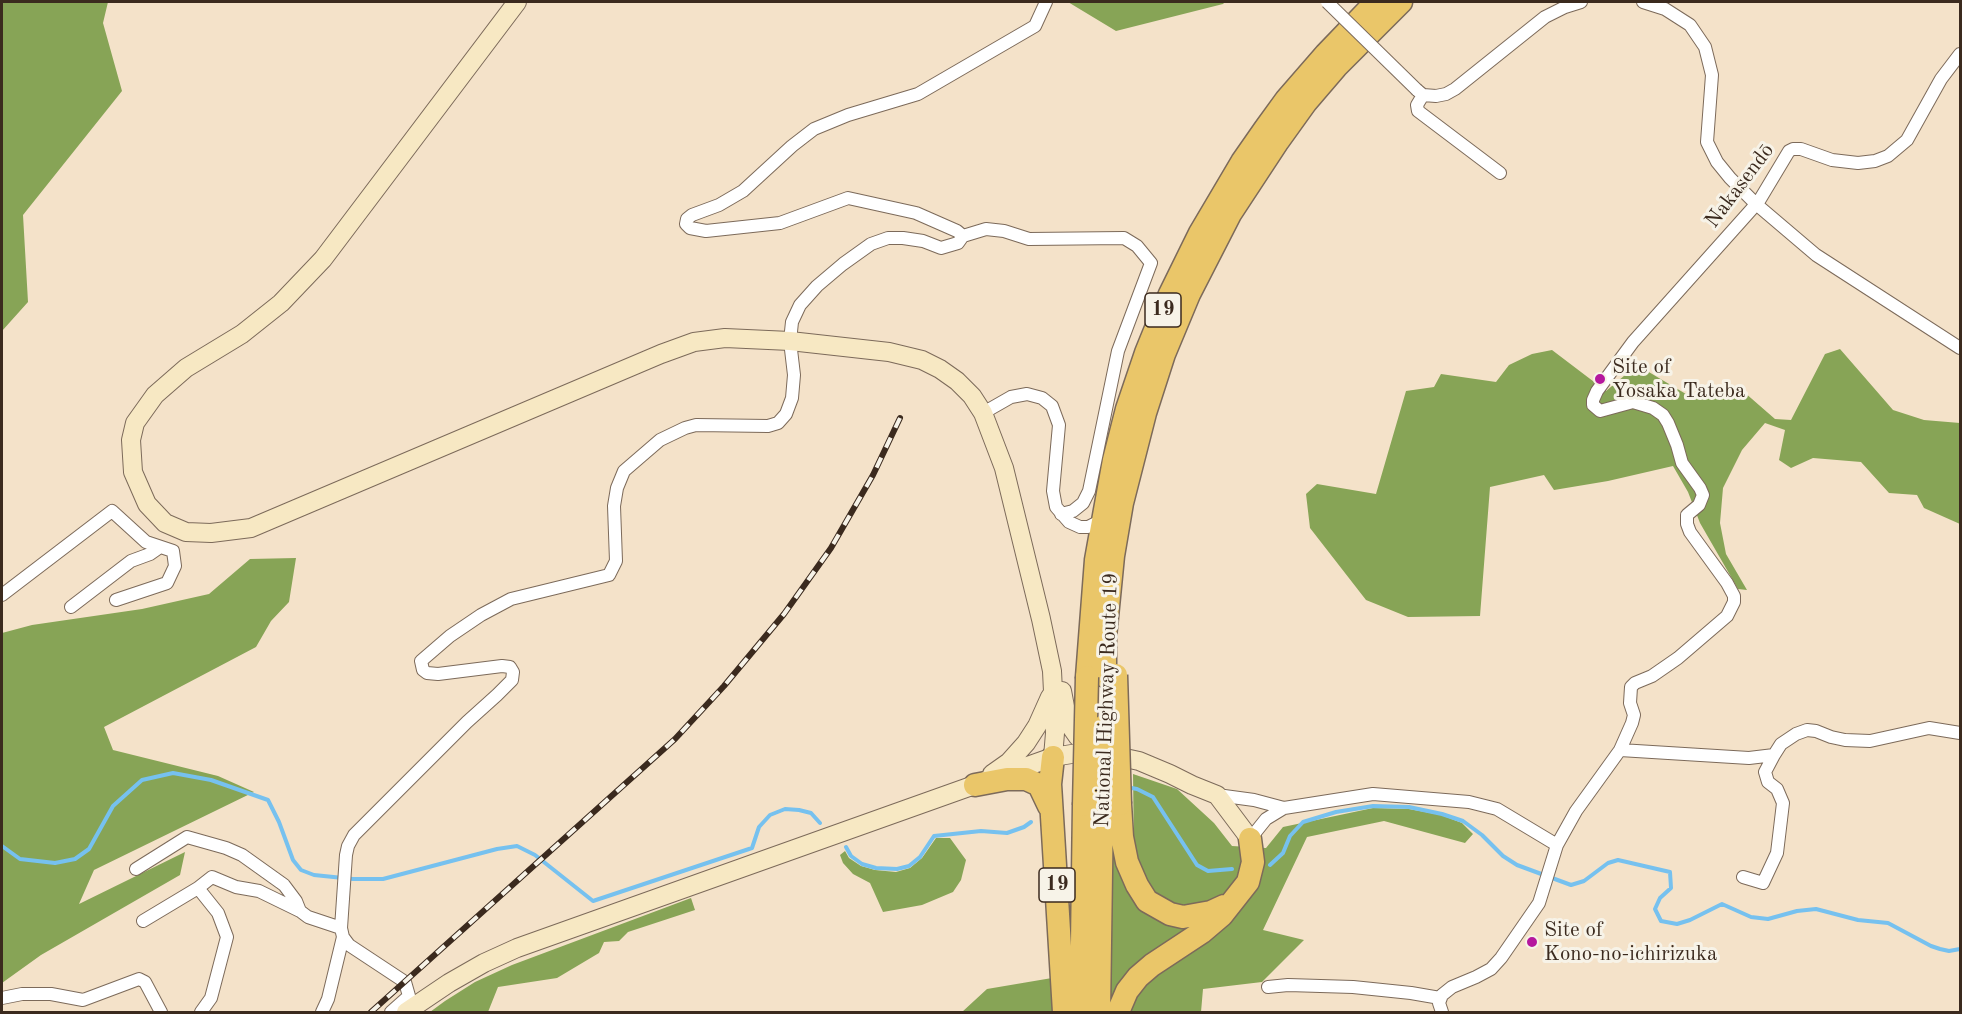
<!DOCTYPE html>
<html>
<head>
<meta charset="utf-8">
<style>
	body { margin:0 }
	#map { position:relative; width:1962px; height:1014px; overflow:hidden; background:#f4e2c9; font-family:"Old Standard TT",serif }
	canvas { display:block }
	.frame { position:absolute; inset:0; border:3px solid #3b2a1e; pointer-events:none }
</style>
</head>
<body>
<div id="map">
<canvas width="1962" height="1014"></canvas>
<div class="frame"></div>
</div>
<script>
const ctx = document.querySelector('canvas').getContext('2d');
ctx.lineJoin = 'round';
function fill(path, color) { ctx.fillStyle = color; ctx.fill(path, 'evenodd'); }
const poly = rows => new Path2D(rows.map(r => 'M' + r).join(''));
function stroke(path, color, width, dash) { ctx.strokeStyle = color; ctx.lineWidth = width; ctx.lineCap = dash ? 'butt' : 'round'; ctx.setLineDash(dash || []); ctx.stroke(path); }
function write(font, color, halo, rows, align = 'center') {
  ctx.font = font + ' "Old Standard TT",serif'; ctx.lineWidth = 6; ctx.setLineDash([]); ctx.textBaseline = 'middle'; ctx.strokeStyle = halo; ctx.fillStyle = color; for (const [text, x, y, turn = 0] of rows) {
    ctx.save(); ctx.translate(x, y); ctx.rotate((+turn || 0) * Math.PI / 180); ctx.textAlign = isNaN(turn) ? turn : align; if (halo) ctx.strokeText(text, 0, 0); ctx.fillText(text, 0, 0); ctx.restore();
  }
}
fill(poly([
	[2,2,108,2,103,23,122,91,23,215,28,302,2,331],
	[1068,2,1225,2,1223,4,1116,31],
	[1840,349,1893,410,1924,420,1960,423,1960,524,1924,508,1917,495,1889,493,1861,462,1813,458,1791,468,1779,460,1785,430,1765,423,1742,450,1723,488,1720,523,1726,554,1747,590,1738,589,1700,523,1688,492,1673,466,1608,481,1554,490,1544,475,1490,487,1480,616,1408,617,1366,600,1310,528,1306,494,1317,484,1376,494,1406,391,1434,387,1441,374,1496,382,1509,365,1532,354,1552,350,1606,391,1637,365,1691,397,1744,392,1775,419,1791,420,1825,354],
	[296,558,289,602,271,621,256,647,104,727,113,750,218,776,254,792,94,870,79,904,185,852,180,875,41,955,2,983,2,633,32,625,142,609,209,594,250,559],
	[1133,774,1177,789,1214,823,1232,846,1266,848,1283,827,1373,808,1409,809,1441,815,1462,823,1473,834,1465,843,1384,821,1307,837,1263,930,1304,940,1262,982,1203,989,1201,1012,962,1012,987,989,1111,968,1112,858,1134,853],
	[936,838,950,838,966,860,961,880,953,892,922,905,883,912,870,883,853,874,843,863,840,855,845,851,849,858,861,866,875,870,896,872,910,868,922,858],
	[691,898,695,910,628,932,619,941,604,942,599,953,557,978,498,987,488,1012,430,1012,445,1001,475,982,512,965]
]), '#87a456');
stroke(poly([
	[1126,787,1137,789,1153,797,1197,865,1208,871,1232,869],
	[2,846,20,859,55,863,75,859,89,849,113,806,142,780,173,773,211,780,268,800,279,822,293,860,301,870,314,875,353,879,383,879,497,849,517,846,535,855,593,901,752,848,759,827,770,815,785,809,799,810,811,813,820,823],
	[846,847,851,856,862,864,876,868,897,869,909,866,920,857,934,836,981,831,1007,833,1024,827,1031,822],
	[1270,865,1283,853,1290,836,1303,822,1336,812,1373,806,1409,807,1442,814,1463,821,1482,835,1503,856,1517,865,1571,885,1584,881,1608,863,1618,860,1670,872,1671,888,1660,898,1655,909,1661,921,1677,924,1690,920,1722,904,1751,917,1768,919,1797,911,1816,909,1858,920,1888,923,1931,946,1940,949,1949,951,1960,949]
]), '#76c1ef', 4);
const street = poly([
	[1643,2,1665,9,1690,25,1705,47,1712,75,1707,142,1717,162,1730,178,1756,204,1816,255,1960,348],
	[1417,90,1423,95,1436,96,1446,94,1455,89,1545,17,1565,7,1581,2],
	[1423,95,1417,105,1418,111,1500,173],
	[963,236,986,229,1004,231,1029,239,1124,238,1137,246,1151,263,1118,351,1089,491,1083,503,1073,511,1061,514],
	[983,413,1011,397,1027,394,1042,398,1052,406,1059,425,1053,491,1056,507,1069,522,1080,527,1088,527,1102,520],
	[2,595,112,511,146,542,173,551,175,566,167,583,116,600],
	[71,607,131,561,150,554,160,547],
	[1620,750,1749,758,1774,755,1781,744,1796,734,1807,730,1816,731,1831,737,1845,740,1870,741,1929,728,1960,733],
	[1217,795,1254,800,1284,808],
	[1250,839,1266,819,1284,808,1373,794,1469,802,1497,809,1557,845],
	[136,869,187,837,226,848,242,855,284,885,296,901,300,911,308,917,341,928],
	[1743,877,1763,883,1777,853,1783,803,1777,789,1768,782,1765,772,1774,755],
	[198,888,218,913,227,937,211,998,201,1012],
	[143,921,198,888,212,877,236,887,259,891,300,911],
	[1268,987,1288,985,1353,987,1411,993,1440,998],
	[2,998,22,994,51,994,83,1000,139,979,145,982,161,1012],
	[322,1012,328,999,343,937],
	[391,1012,409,996,405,982,349,945,343,937,341,928,346,855,348,846,354,835,467,722,497,695,512,680,513,672,510,667,502,666,438,674,427,673,423,670,421,661,450,636,481,615,511,599,609,575,616,561,614,506,617,488,624,471,660,440,685,428,696,425,768,426,778,423,786,414,792,398,794,375,790,341,792,322,800,305,817,286,843,264,871,244,888,238,903,238,923,241,941,248,958,243,963,236,957,231,916,213,848,198,780,223,706,231,690,228,686,224,687,219,692,215,719,205,743,191,792,146,814,129,848,115,918,94,1035,26,1046,2],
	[1442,1012,1439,1003,1442,995,1452,987,1476,977,1491,969,1501,958,1539,903,1557,845,1576,811,1620,750,1632,723,1634,715,1630,703,1631,687,1635,683,1652,676,1678,658,1727,616,1734,602,1734,596,1727,583,1690,532,1687,524,1687,515,1699,505,1703,495,1700,488,1682,463,1677,445,1668,423,1663,415,1653,408,1633,402,1600,411,1593,405,1593,400,1597,391,1633,342,1759,201,1789,151,1793,149,1801,149,1832,160,1858,163,1875,161,1888,156,1907,140,1941,79,1960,54]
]);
const secondary = poly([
	[517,2,323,259,281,303,242,334,186,368,155,395,135,423,131,440,133,472,147,504,165,523,186,532,211,533,251,528,661,354,694,342,725,338,790,341,889,352,922,360,940,369,957,381,972,396,983,413,1004,468,1041,619,1052,671,1055,733,1053,757],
	[1062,691,1067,717,1071,727,1078,737,1096,742],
	[992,774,1009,762,1026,743,1037,726,1050,697],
	[406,1012,449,983,484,963,517,948,1053,757,1078,753,1102,753,1139,761,1170,774,1192,785,1217,795,1250,839]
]);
const highway = poly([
	[1105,676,1105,637,1113,556,1122,503,1145,413,1164,354,1189,294,1230,214,1278,141,1306,102,1336,67,1401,2],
	[1087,677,1096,560,1114,460,1127,409,1146,353,1170,294,1200,233,1242,162,1265,129,1286,100,1326,54,1376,2],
	[1053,757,1050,784,1064,1012],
	[975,785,1007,779,1026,779,1039,785,1049,806],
	[1120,804,1122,837,1127,862,1137,885,1147,901,1170,914,1183,917,1211,912,1224,906],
	[1081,1012,1084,805],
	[1099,1012,1102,803],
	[1118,1012,1127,991,1138,977,1152,965,1202,932,1222,915,1248,882,1253,862,1250,839]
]);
stroke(street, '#7c6a5a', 14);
stroke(secondary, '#7c6a5a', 20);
stroke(highway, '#7c6a5a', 25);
stroke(street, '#fff', 12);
stroke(secondary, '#f7e8c3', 18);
stroke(highway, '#eac669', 22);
const rail = poly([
	[371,1012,675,739,724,686,784,614,831,548,873,475,900,418]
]);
stroke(rail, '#3b2a1e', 6);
stroke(rail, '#f7f3e8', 4, [11]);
const streetBridge = poly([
	[1327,2,1417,90]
]);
const highwayBridge = poly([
	[1116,675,1120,804],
	[1102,803,1104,726],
	[1084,805,1087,677]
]);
stroke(streetBridge, '#7c6a5a', 14, []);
stroke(highwayBridge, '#7c6a5a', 25, []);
stroke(streetBridge, '#fff', 12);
stroke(highwayBridge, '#eac669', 22);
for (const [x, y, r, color] of [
	[1600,379,6,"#b5179e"],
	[1532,942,6,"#b5179e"]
]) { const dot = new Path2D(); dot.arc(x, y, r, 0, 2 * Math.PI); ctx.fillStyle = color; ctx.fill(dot); stroke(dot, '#f7f3e8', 2); }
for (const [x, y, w] of [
	[1163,310,36],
	[1057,885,36]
]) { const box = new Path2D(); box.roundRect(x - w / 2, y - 17, w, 34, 4.5); ctx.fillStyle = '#f7f3e8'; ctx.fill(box); stroke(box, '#3b2a1e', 1.5); }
write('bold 20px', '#3b2a1e', null, [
	["19",1163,310],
	["19",1057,885]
]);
write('21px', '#3b2a1e', '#f7f3e8', [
	["Nakasendō",1740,186,-53],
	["National Highway Route 19",1107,700,-88]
]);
write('21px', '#3b2a1e', '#f7f3e8', [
	["Site of",1612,367],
	["Yosaka Tateba",1612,391],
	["Site of",1544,930],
	["Kono-no-ichirizuka",1544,954]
], 'left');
</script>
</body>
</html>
